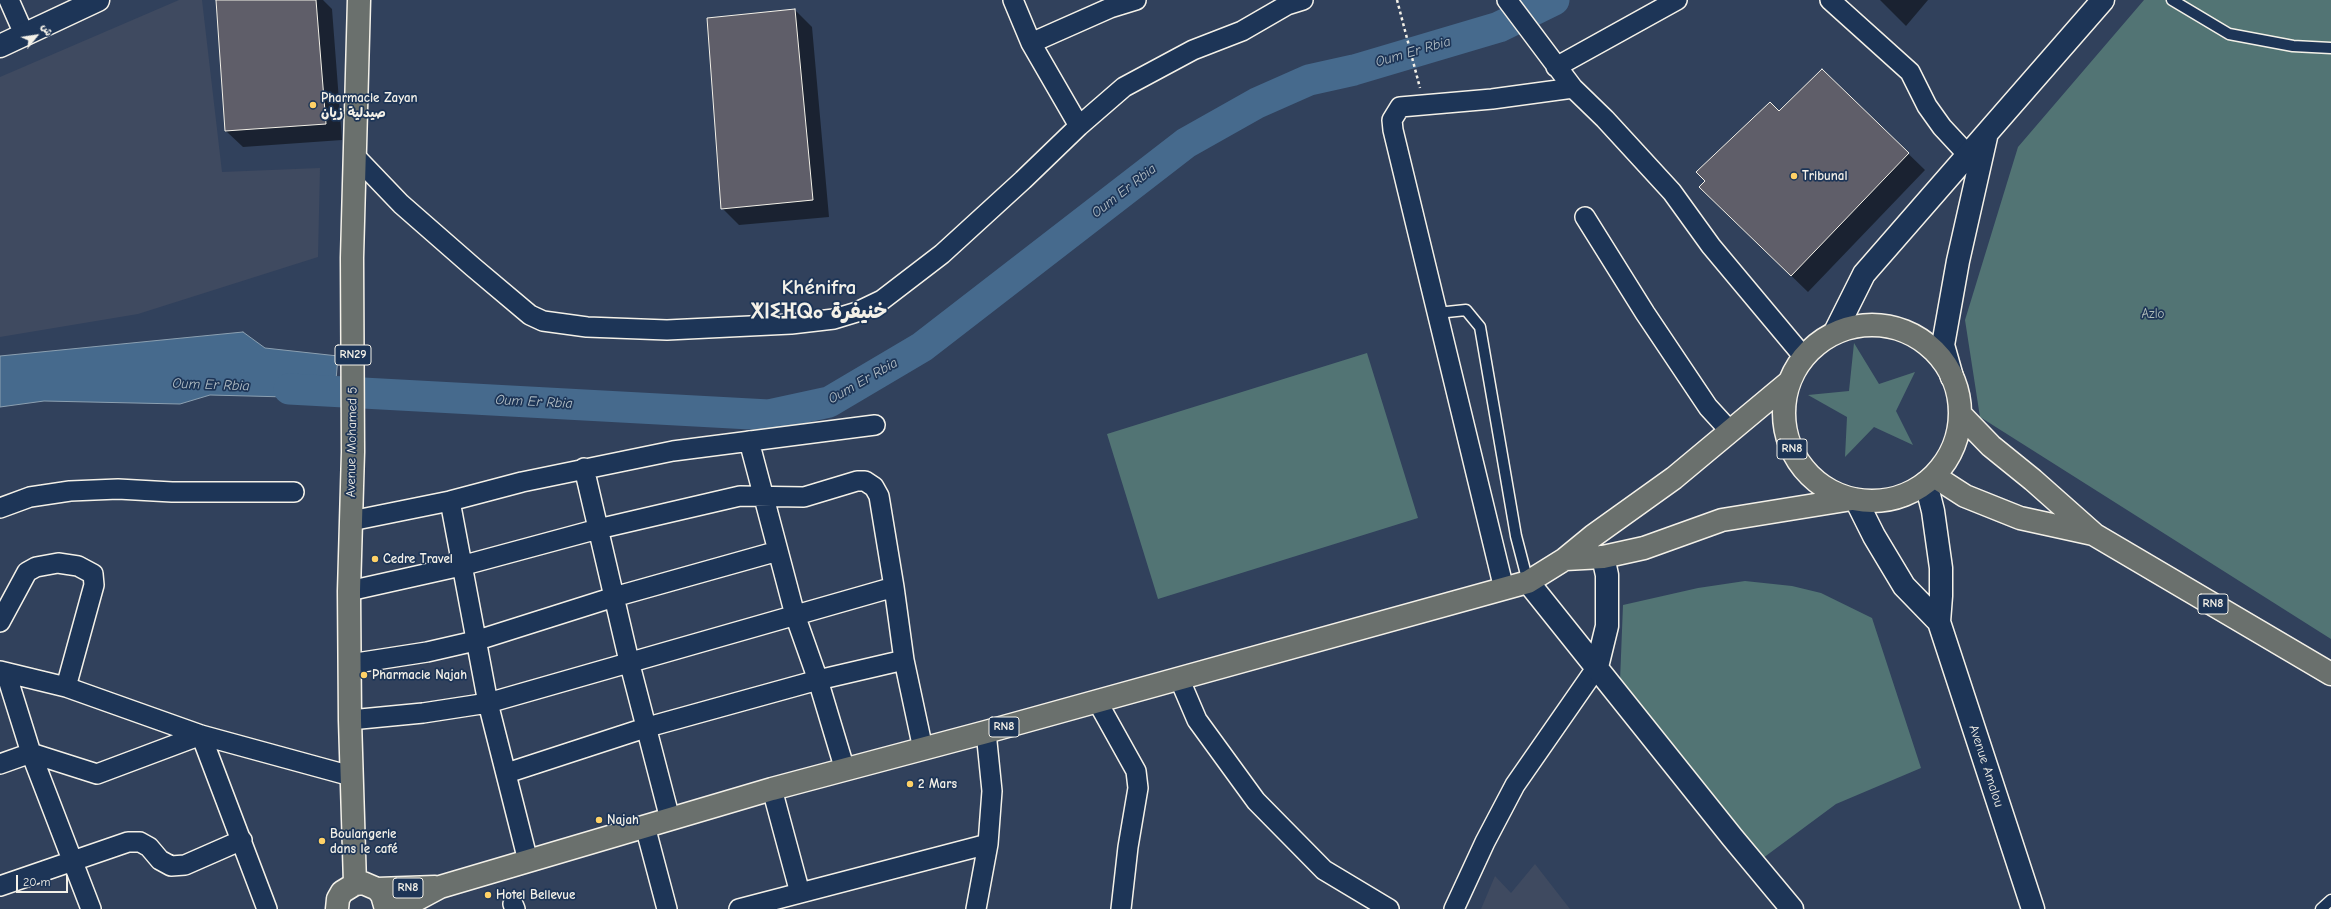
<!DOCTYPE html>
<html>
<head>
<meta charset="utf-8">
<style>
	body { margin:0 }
	#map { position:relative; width:2331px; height:909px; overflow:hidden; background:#31415c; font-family:"Comic Neue","Playpen Sans Arabic",sans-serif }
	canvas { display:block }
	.north { position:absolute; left:16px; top:16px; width:40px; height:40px; -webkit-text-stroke:3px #1d3557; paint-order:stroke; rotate:60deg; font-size:11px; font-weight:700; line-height:16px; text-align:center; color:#f4f1e8 }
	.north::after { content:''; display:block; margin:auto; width:14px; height:18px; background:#f4f1e8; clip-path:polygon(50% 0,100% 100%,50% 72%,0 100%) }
	.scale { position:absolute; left:16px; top:875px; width:52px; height:18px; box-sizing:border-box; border:2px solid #f4f1e8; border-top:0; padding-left:5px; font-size:12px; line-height:14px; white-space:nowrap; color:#f4f1e8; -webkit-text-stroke:3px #1d3557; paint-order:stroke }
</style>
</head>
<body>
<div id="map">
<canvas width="2331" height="909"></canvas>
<div class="north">ش</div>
<div class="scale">20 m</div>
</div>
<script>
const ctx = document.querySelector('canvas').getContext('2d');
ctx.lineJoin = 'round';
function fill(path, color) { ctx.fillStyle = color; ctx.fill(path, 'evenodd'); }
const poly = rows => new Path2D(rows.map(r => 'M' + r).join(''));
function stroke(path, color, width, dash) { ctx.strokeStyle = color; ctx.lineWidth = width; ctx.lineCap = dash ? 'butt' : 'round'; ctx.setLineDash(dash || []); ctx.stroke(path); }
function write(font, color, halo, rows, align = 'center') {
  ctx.font = font + ' "Comic Neue","Playpen Sans Arabic","Noto Sans Tifinagh",sans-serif'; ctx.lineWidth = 3.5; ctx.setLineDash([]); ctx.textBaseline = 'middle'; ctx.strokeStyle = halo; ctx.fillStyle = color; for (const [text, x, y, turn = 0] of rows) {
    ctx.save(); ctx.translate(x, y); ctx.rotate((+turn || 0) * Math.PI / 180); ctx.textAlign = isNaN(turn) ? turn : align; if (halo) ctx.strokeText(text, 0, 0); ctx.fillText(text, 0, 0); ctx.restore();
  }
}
fill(poly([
	[179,0,202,0,222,172,320,168,318,257,138,314,0,337,0,77],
	[1535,864,1570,909,1481,909,1495,876,1511,893]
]), '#3f4a60');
fill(poly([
	[2144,0,2331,0,2331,639,1980,417,1965,320,2018,147],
	[1854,343,1879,384,1915,372,1896,411,1913,445,1874,427,1845,457,1847,417,1808,395,1849,391],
	[1367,353,1418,518,1158,599,1107,434],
	[1745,581,1792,586,1821,593,1872,618,1921,768,1836,804,1759,861,1620,681,1623,605,1698,588]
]), '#527474');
const water = poly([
	[243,332,265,348,338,356,336,380,331,391,334,395,287,397,210,395,180,404,44,401,0,407,0,356,243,332]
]);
fill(water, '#466a8d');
stroke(water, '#8ca0b1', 1);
fill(poly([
	[224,0,323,0,332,9,342,140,243,147,226,131],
	[1880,0,1928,0,1906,26],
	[795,10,812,27,829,217,739,225,722,208,708,19],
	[1822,70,1925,170,1808,292,1716,203,1779,112]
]), '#0007');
stroke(poly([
	[289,389,769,415,829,402,922,347,1186,143,1257,103,1309,80,1354,70,1499,27,1554,0]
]), '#466a8d', 31);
const building = poly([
	[216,0,316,0,326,124,225,131,216,0],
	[795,9,813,200,721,209,707,18,795,9],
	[1822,69,1909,153,1791,276,1699,187,1705,181,1696,172,1770,102,1779,111,1822,69]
]);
fill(building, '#5f5e69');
stroke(building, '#f4f1e8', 1);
const service = poly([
	[2172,0,2229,34,2293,46,2331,48],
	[1437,313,1466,310,1480,327,1516,536,1528,582],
	[2321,909,2331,900]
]);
const minor = poly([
	[9,0,24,34],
	[1013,0,1031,43,1079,126],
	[1507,0,1573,88,1605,119,1672,192,1711,246,1803,356],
	[1830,0,1910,72,1927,106,1942,127,1968,155],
	[1031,43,1110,8,1136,0],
	[1556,67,1677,0],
	[355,156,401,204,473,267,530,315,543,321,587,327,667,330,791,324,834,319,857,312,882,300,942,254,1023,180,1079,126,1124,87,1193,50,1242,31,1287,5,1303,0],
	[1585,217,1645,313,1708,407,1730,431],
	[749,441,795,615,818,680,845,770],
	[584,468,629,661,670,819],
	[450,501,488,703,528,861],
	[0,508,30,497,70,491,118,489,172,492,294,492],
	[351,521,450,501,522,482,673,451,875,425],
	[1504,589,1393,130,1392,120,1400,107,1492,99,1573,88],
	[349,591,461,566,598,529,740,496,804,497,857,481,865,481,874,487,879,496,894,587,904,660,923,749],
	[0,622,27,572,36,567,58,563,78,566,93,574,94,585,66,687],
	[350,664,427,652,475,641,614,597,778,551],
	[0,671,66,687,201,735,351,776],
	[6,673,31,753,91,909],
	[1179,678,1197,720,1256,801,1324,870,1389,909],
	[1097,701,1136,771,1138,788,1128,847,1121,909],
	[350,720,423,713,488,703,894,587],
	[0,764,31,753,97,774,201,735,267,909],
	[507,773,648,727,818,680,904,660],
	[772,789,800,893],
	[645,826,667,909],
	[0,886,128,842,140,842,149,847,160,860,171,866,185,865,242,840],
	[513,904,515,909],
	[739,909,988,844],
	[976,909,988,844,992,791,986,732],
	[1454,909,1485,842,1515,785,1597,667]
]);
const tertiary = poly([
	[0,46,98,0],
	[1835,332,1864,274,2103,0],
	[1952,377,1943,345,1958,261,1986,137],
	[1528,582,1732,837,1792,909],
	[1597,667,1607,626,1607,575,1603,557]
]);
const secondary = poly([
	[1926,483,1933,511,1941,568,1941,596,1939,622,2033,909],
	[1856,500,1874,536,1904,586,1939,622]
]);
const primary = poly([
	'1784 413a88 88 0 1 1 176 0a88 88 0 1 1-176 0Z',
	[1960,414,1991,446,2033,480,2095,535,2331,674],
	[1934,476,1965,496,2020,518,2093,534],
	[1565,559,1603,557,1644,548,1722,520,1852,499],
	[355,884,350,720,349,591,353,452,352,258,359,0],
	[377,889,435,887],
	[337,909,338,899,342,892,355,884,363,883,377,889,382,895,386,909],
	[399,909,440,887,772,789,986,732,1528,582,1565,559,1593,536,1674,478,1788,383]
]);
stroke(service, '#f4f1e8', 13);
stroke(minor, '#f4f1e8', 22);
stroke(tertiary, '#f4f1e8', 25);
stroke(secondary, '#f4f1e8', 25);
stroke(primary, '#f4f1e8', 25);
stroke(poly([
	[1397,0,1420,88]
]), '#f4f1e8', 2.5, [3, 3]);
stroke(service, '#1d3557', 10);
stroke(minor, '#1d3557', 19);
stroke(tertiary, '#1d3557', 22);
stroke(secondary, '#1d3557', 22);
stroke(primary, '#6a706d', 22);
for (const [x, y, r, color] of [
	[313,105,4,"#ffd166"],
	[1794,176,4,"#ffd166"],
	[375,559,4,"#ffd166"],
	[364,675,4,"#ffd166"],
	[910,784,4,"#ffd166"],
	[599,820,4,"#ffd166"],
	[322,841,4,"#ffd166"],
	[488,895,4,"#ffd166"]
]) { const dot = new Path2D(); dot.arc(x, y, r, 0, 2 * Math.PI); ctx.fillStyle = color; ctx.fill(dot); stroke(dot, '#1d3557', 1.5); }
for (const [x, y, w] of [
	[353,355,36],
	[1792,449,30],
	[2213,604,30],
	[1004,727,30],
	[408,888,30]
]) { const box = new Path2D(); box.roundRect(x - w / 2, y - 10, w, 20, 3); ctx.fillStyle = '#1d3557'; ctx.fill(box); stroke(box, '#f4f1e8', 1); }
write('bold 12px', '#f4f1e8', null, [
	["RN29",353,355],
	["RN8",1792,449],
	["RN8",2213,604],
	["RN8",1004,727],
	["RN8",408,888]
]);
write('bold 13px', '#f4f1e8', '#1d3557', [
	["Pharmacie Zayan",321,98],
	["صيدلية زيان",321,113],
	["Tribunal",1802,176],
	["Cedre Travel",383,559],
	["Pharmacie Najah",372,675],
	["2 Mars",918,784],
	["Najah",607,820],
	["Boulangerie",330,834],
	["dans le café",330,849],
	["Hotel Bellevue",496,895]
], 'left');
write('13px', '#b3bfba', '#1d3557', [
	["Azlo",2153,314]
]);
write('13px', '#f4f1e8', '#1d3557', [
	["Avenue Mohamed 5",352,442,-89],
	["Avenue Amalou",1986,766,72]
]);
write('italic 14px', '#b7c2c8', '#1d3557', [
	["Oum Er Rbia",1413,52,-16],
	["Oum Er Rbia",1124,191,-38],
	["Oum Er Rbia",863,381,-30],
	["Oum Er Rbia",211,385,2],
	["Oum Er Rbia",534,402,3]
]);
write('bold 21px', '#f4f1e8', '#1d3557', [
	["Khénifra",819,288],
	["ⵅⵏⵉⴼⵕⴰ خنيفرة",819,312]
]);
</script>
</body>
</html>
